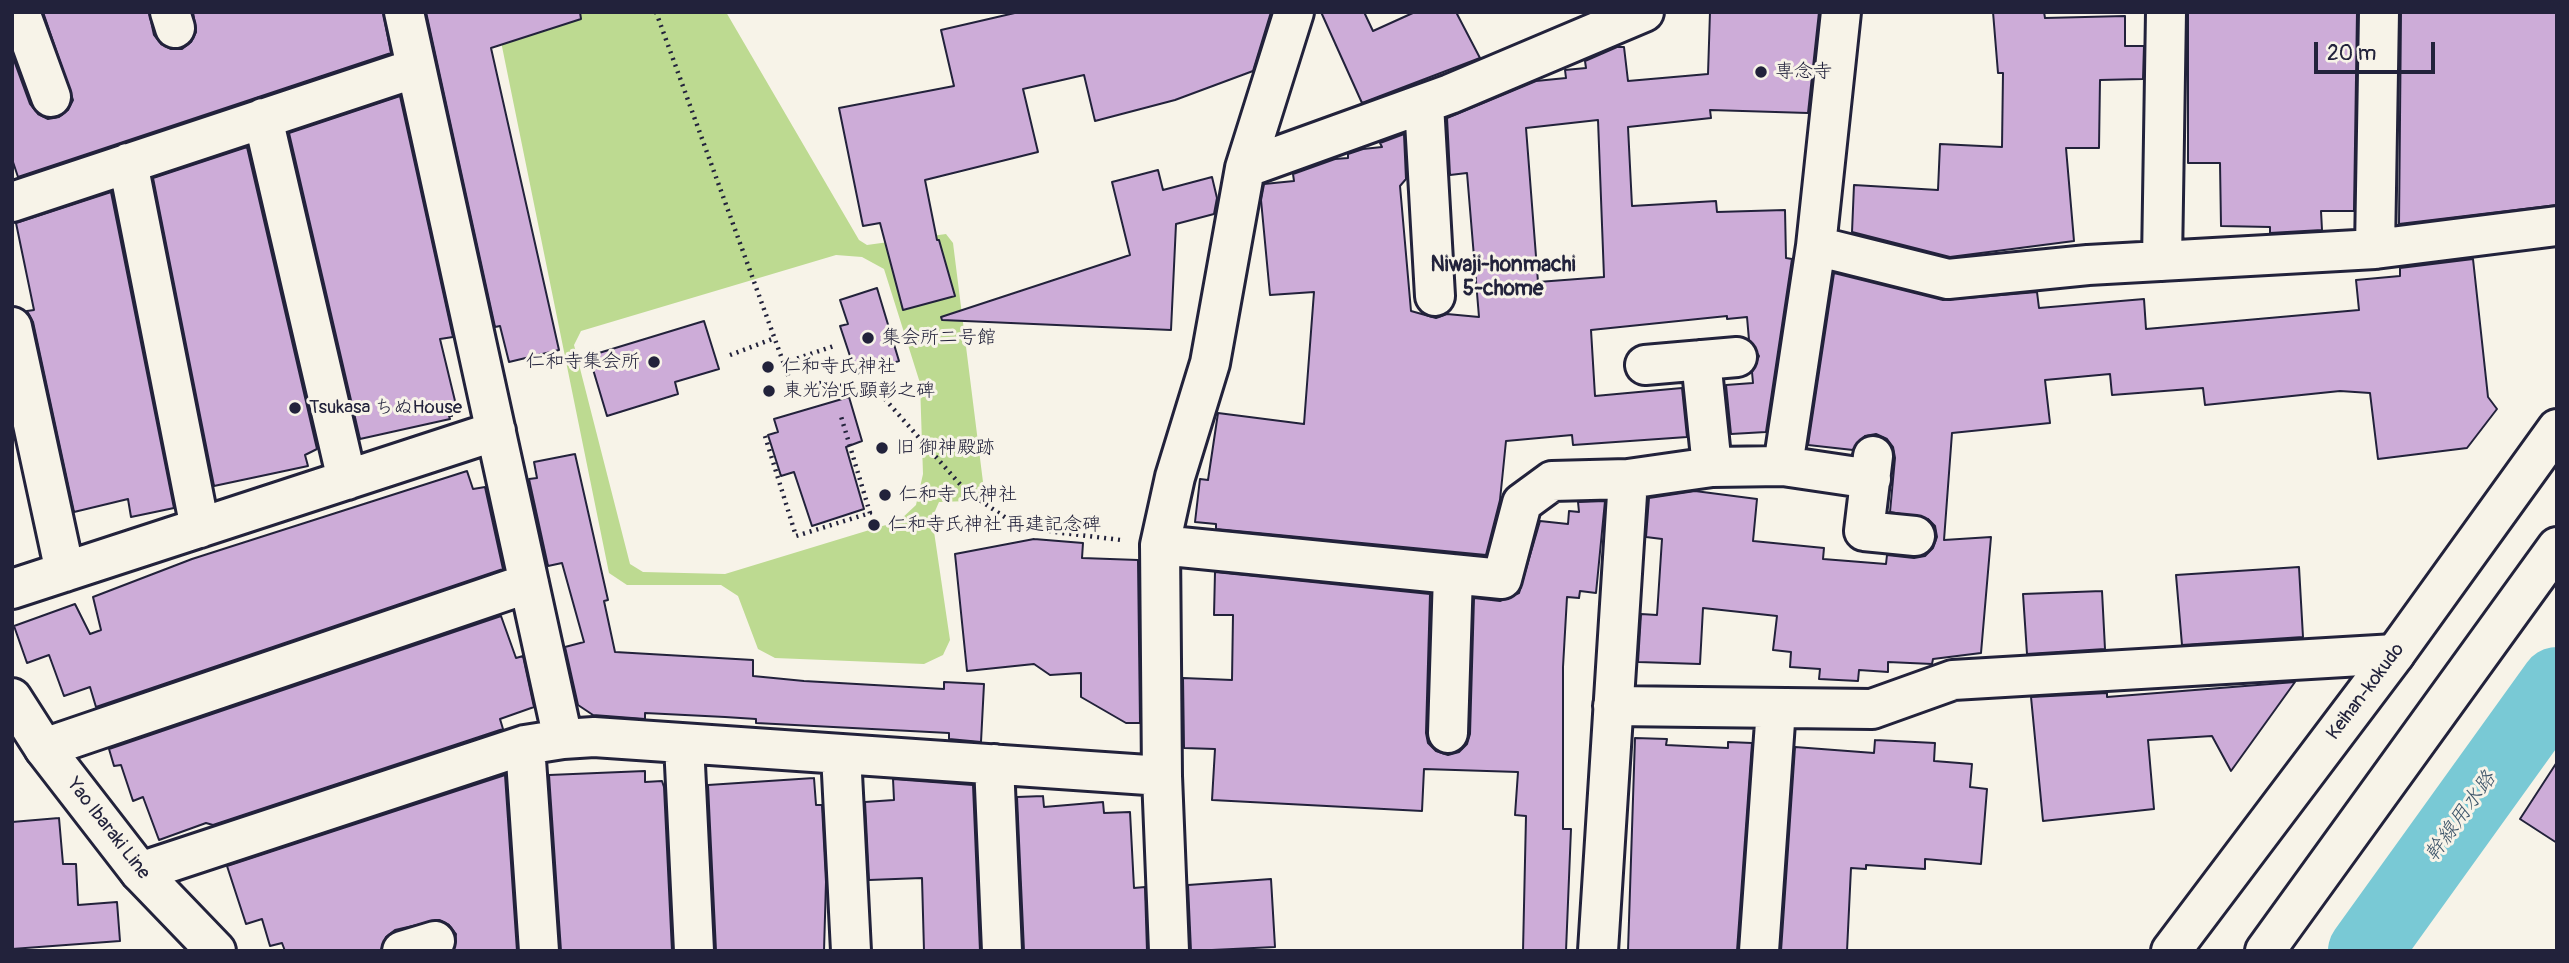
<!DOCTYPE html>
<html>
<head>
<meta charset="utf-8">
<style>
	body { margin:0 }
	#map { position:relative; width:2569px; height:963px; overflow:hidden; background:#f7f3e8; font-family:Pangolin,sans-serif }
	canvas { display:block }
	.frame { position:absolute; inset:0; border:14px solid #22223b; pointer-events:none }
	.scale { position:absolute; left:2314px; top:42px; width:121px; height:32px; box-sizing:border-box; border:4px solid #22223b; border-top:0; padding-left:9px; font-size:21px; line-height:24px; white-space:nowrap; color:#22223b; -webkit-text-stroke:5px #f7f3e8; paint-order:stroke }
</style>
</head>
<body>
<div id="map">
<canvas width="2569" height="963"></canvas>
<div class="frame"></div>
<div class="scale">20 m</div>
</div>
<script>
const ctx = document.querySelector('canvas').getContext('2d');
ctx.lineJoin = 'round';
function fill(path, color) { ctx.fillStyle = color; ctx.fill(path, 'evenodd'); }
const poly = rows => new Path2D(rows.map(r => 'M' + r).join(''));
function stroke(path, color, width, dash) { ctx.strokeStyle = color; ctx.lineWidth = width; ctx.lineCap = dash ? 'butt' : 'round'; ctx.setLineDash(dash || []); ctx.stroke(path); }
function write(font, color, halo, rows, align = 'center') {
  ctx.font = font + ' Pangolin,"Klee One",sans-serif'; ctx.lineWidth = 6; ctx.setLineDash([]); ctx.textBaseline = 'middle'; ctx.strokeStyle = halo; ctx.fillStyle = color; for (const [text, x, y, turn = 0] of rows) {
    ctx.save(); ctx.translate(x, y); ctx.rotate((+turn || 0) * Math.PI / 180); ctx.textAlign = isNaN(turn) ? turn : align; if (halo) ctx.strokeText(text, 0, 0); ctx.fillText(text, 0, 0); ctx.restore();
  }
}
fill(poly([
	[495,12,726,12,859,240,867,245,946,234,953,243,984,490,980,498,969,501,939,502,932,518,950,640,943,655,924,664,775,658,758,649,738,596,721,585,627,585,609,573],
	[836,255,862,257,884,269,920,383,923,474,916,505,899,521,725,574,643,572,630,564,574,345,581,331]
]), '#bdda91');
stroke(poly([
	[2365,951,2557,684]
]), '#79c9d5', 74);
const building = poly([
	[43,12,149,12,154,35,161,44,171,49,182,49,191,42,196,32,193,12,383,12,391,53,18,177,12,159,12,55,30,104,38,114,48,119,59,117,68,110,73,100,43,12],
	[426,12,580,12,581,19,491,48,559,350,509,362,500,326,495,327,426,12],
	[1019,12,1271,12,1253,71,1175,100,1095,121,1084,75,1023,89,1038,152,925,180,937,240,939,240,955,296,903,310,880,223,863,226,839,108,954,86,941,30,1019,12],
	[1321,12,1364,12,1373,31,1415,12,1456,12,1480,58,1362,103,1321,12],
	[1710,12,1819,12,1808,113,1710,110,1711,118,1628,127,1632,206,1716,201,1717,212,1785,210,1786,258,1792,259,1766,432,1731,434,1726,385,1753,383,1752,372,1759,356,1749,340,1747,317,1727,319,1727,316,1591,330,1595,396,1682,388,1687,437,1573,445,1572,435,1506,441,1500,500,1486,555,1216,529,1216,524,1195,522,1200,479,1208,480,1218,413,1304,424,1314,292,1270,295,1261,200,1264,184,1294,181,1293,174,1335,159,1348,158,1348,154,1363,149,1382,147,1380,143,1404,134,1406,179,1400,186,1411,311,1436,318,1447,314,1479,317,1467,173,1450,175,1447,118,1536,81,1566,78,1565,70,1586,68,1585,61,1617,47,1624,47,1628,81,1708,74,1710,12],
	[1598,120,1604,277,1538,282,1526,128,1598,120],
	[1993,12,2044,12,2045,18,2125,16,2125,46,2144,46,2143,79,2100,80,2099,148,2066,148,2074,241,1950,257,1852,232,1854,185,1938,190,1940,144,2002,147,2003,73,1998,73,1993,12],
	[2188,12,2357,12,2354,211,2321,211,2322,230,2270,233,2270,227,2221,226,2220,163,2188,163,2188,12],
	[2401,12,2557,12,2557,205,2399,224,2401,12],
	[400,96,453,337,440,339,456,405,450,407,452,416,449,416,450,419,360,439,289,133,400,96],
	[247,147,317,449,305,455,308,466,214,486,153,178,247,147],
	[1158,170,1163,190,1212,177,1217,198,1214,214,1176,224,1171,330,942,320,941,317,1130,255,1112,182,1158,170],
	[111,192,174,508,131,517,128,499,74,512,33,322,27,311,34,310,16,223,111,192],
	[2473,259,2488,397,2497,409,2467,448,2378,459,2370,393,2340,391,2205,405,2203,388,2112,395,2110,374,2045,380,2050,423,1952,433,1944,540,1991,537,1981,653,1933,659,1932,664,1888,662,1888,672,1859,670,1858,681,1819,679,1820,669,1790,667,1791,652,1773,650,1777,616,1703,608,1700,664,1638,662,1641,614,1657,615,1662,539,1646,537,1649,498,1695,491,1757,499,1753,541,1824,548,1823,559,1886,564,1887,555,1914,558,1925,556,1933,548,1937,537,1935,526,1928,519,1890,512,1895,458,1893,447,1887,439,1876,434,1865,436,1853,450,1808,445,1834,273,1943,300,2037,292,2039,308,2144,299,2146,329,2359,310,2356,280,2400,276,2400,268,2473,259],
	[877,288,899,361,856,374,840,326,848,324,840,300,877,288],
	[704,321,719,369,675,382,678,394,607,416,589,356,704,321],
	[849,397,862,441,846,447,864,509,812,526,794,472,781,476,768,435,778,432,774,419,849,397],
	[575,454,608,600,604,601,615,652,753,660,753,676,804,681,944,689,944,682,984,684,981,742,949,739,949,733,756,723,756,719,725,717,645,713,645,719,593,715,578,705,565,647,584,642,562,563,548,566,529,479,537,478,534,462,575,454],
	[467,471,473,489,485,487,503,569,96,707,90,687,64,696,49,655,27,663,14,626,75,604,90,634,101,630,93,597,192,559,467,471],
	[1605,501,1596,593,1580,591,1579,598,1567,597,1563,667,1563,829,1571,829,1566,951,1523,951,1526,816,1515,815,1518,772,1424,769,1422,811,1212,800,1215,749,1184,748,1183,678,1232,680,1233,615,1214,615,1215,572,1430,594,1426,733,1428,743,1436,751,1448,755,1459,752,1467,744,1470,734,1474,598,1500,601,1519,593,1540,521,1568,524,1569,511,1579,512,1578,502,1605,501],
	[1034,539,1083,543,1082,558,1138,560,1140,723,1126,723,1081,697,1081,673,1050,675,1034,664,967,671,955,554,1034,539],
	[2299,567,2303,637,2182,645,2176,575,2299,567],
	[2102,591,2105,649,2027,654,2023,594,2102,591],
	[501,616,516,658,523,656,534,707,500,719,503,729,213,825,206,823,159,840,143,797,133,801,121,765,114,766,109,749,501,616],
	[2295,682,2231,771,2212,736,2148,740,2154,809,2043,821,2031,697,2107,693,2107,697,2295,682],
	[1635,738,1667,739,1666,745,1728,748,1728,742,1752,743,1737,951,1628,951,1635,738],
	[1875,740,1935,743,1934,761,1972,764,1970,787,1987,789,1981,864,1925,859,1925,869,1866,865,1866,869,1851,868,1847,951,1781,951,1795,747,1874,753,1875,740],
	[2557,762,2557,843,2520,819,2557,762],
	[645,771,645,782,662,781,664,787,672,951,561,951,549,775,645,771],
	[505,775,517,951,454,951,456,934,449,925,439,920,395,930,386,937,381,951,285,951,282,943,270,946,262,919,246,924,227,866,505,775],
	[814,778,816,805,822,805,826,882,824,951,716,951,708,785,814,778],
	[893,779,973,785,980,951,924,951,922,878,869,880,865,802,894,800,893,779],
	[1043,796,1044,807,1103,802,1104,813,1130,812,1134,888,1145,887,1147,951,1024,951,1017,797,1043,796],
	[59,818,63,864,76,864,78,905,117,902,120,941,12,949,12,822,59,818],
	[1271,879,1275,947,1191,951,1188,885,1271,879]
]);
fill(building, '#cdacd8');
stroke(building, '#22223b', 2);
const minor = poly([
	[20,12,51,97],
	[170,12,175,28],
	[404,12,563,739],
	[1424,104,1435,296],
	[263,118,347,480],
	[128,163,200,528],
	[1245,168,1450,94,1644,12],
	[12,202,416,68],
	[1816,246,1948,279,2088,265,2375,249,2557,226],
	[2375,249,2379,12],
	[2162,261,2166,12],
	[12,327,65,572],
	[1701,360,1712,467],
	[1645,365,1737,357],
	[1873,456,1864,531,1915,536],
	[1783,466,1871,479],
	[1160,545,1502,579,1522,503,1552,481,1628,479,1712,467,1783,466,1816,246,1841,12],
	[12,589,496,431],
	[1613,706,1872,709,1953,680,2395,654],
	[1448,733,1453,574],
	[684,744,694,951],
	[525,745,539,951],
	[44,748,529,583],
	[841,754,851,951],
	[994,764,1002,951],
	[140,872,525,745,563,739,594,737,1162,776],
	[402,951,435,941],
	[1169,951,1162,776,1160,545,1175,477,1210,363,1245,168,1294,12],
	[1598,951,1628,479],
	[1759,951,1776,708]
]);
const major = poly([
	[12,698,44,748,140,872,216,951]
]);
const highway = poly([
	[2171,951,2395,654,2557,429],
	[2265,951,2557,547]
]);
stroke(minor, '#22223b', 44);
stroke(major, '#22223b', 44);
stroke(highway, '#22223b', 44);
stroke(poly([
	[656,12,797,400],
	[730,355,775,338],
	[784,363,834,346],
	[819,383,877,390,966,491,1021,528,1121,540],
	[765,436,796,536,870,513,840,413]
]), '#22223b', 4.5, [2, 5]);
stroke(minor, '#f7f3e8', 38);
stroke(major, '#f7f3e8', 38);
stroke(highway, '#f7f3e8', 38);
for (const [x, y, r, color] of [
	[1761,72,7,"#22223b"],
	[868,338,7,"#22223b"],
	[654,362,7,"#22223b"],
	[768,367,7,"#22223b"],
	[769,391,7,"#22223b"],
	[295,408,7,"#22223b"],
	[882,448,7,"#22223b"],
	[885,495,7,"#22223b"],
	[874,525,7,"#22223b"]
]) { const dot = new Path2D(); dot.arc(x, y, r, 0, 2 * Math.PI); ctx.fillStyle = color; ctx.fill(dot); stroke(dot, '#f7f3e8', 2.5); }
write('19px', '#22223b', '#f7f3e8', [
	["専念寺",1775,72],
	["集会所二号館",882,338],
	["仁和寺集会所",640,362,"right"],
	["仁和寺氏神社",782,367],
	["東光治氏顕彰之碑",783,391],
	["Tsukasa ちぬHouse",309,408],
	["旧 御神殿跡",896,448],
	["仁和寺 氏神社",899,495],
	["仁和寺氏神社 再建記念碑",888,525]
], 'left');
write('19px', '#22223b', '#f7f3e8', [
	["Keihan-kokudo",2366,692,-53],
	["Yao Ibaraki Line",108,829,52]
]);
write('bold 21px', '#22223b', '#f7f3e8', [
	["Niwaji-honmachi",1503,266],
	["5-chome",1503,290]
]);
write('italic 21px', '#3c5469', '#f7f3e8', [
	["幹線用水路",2461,817,-54]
]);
</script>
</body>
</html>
